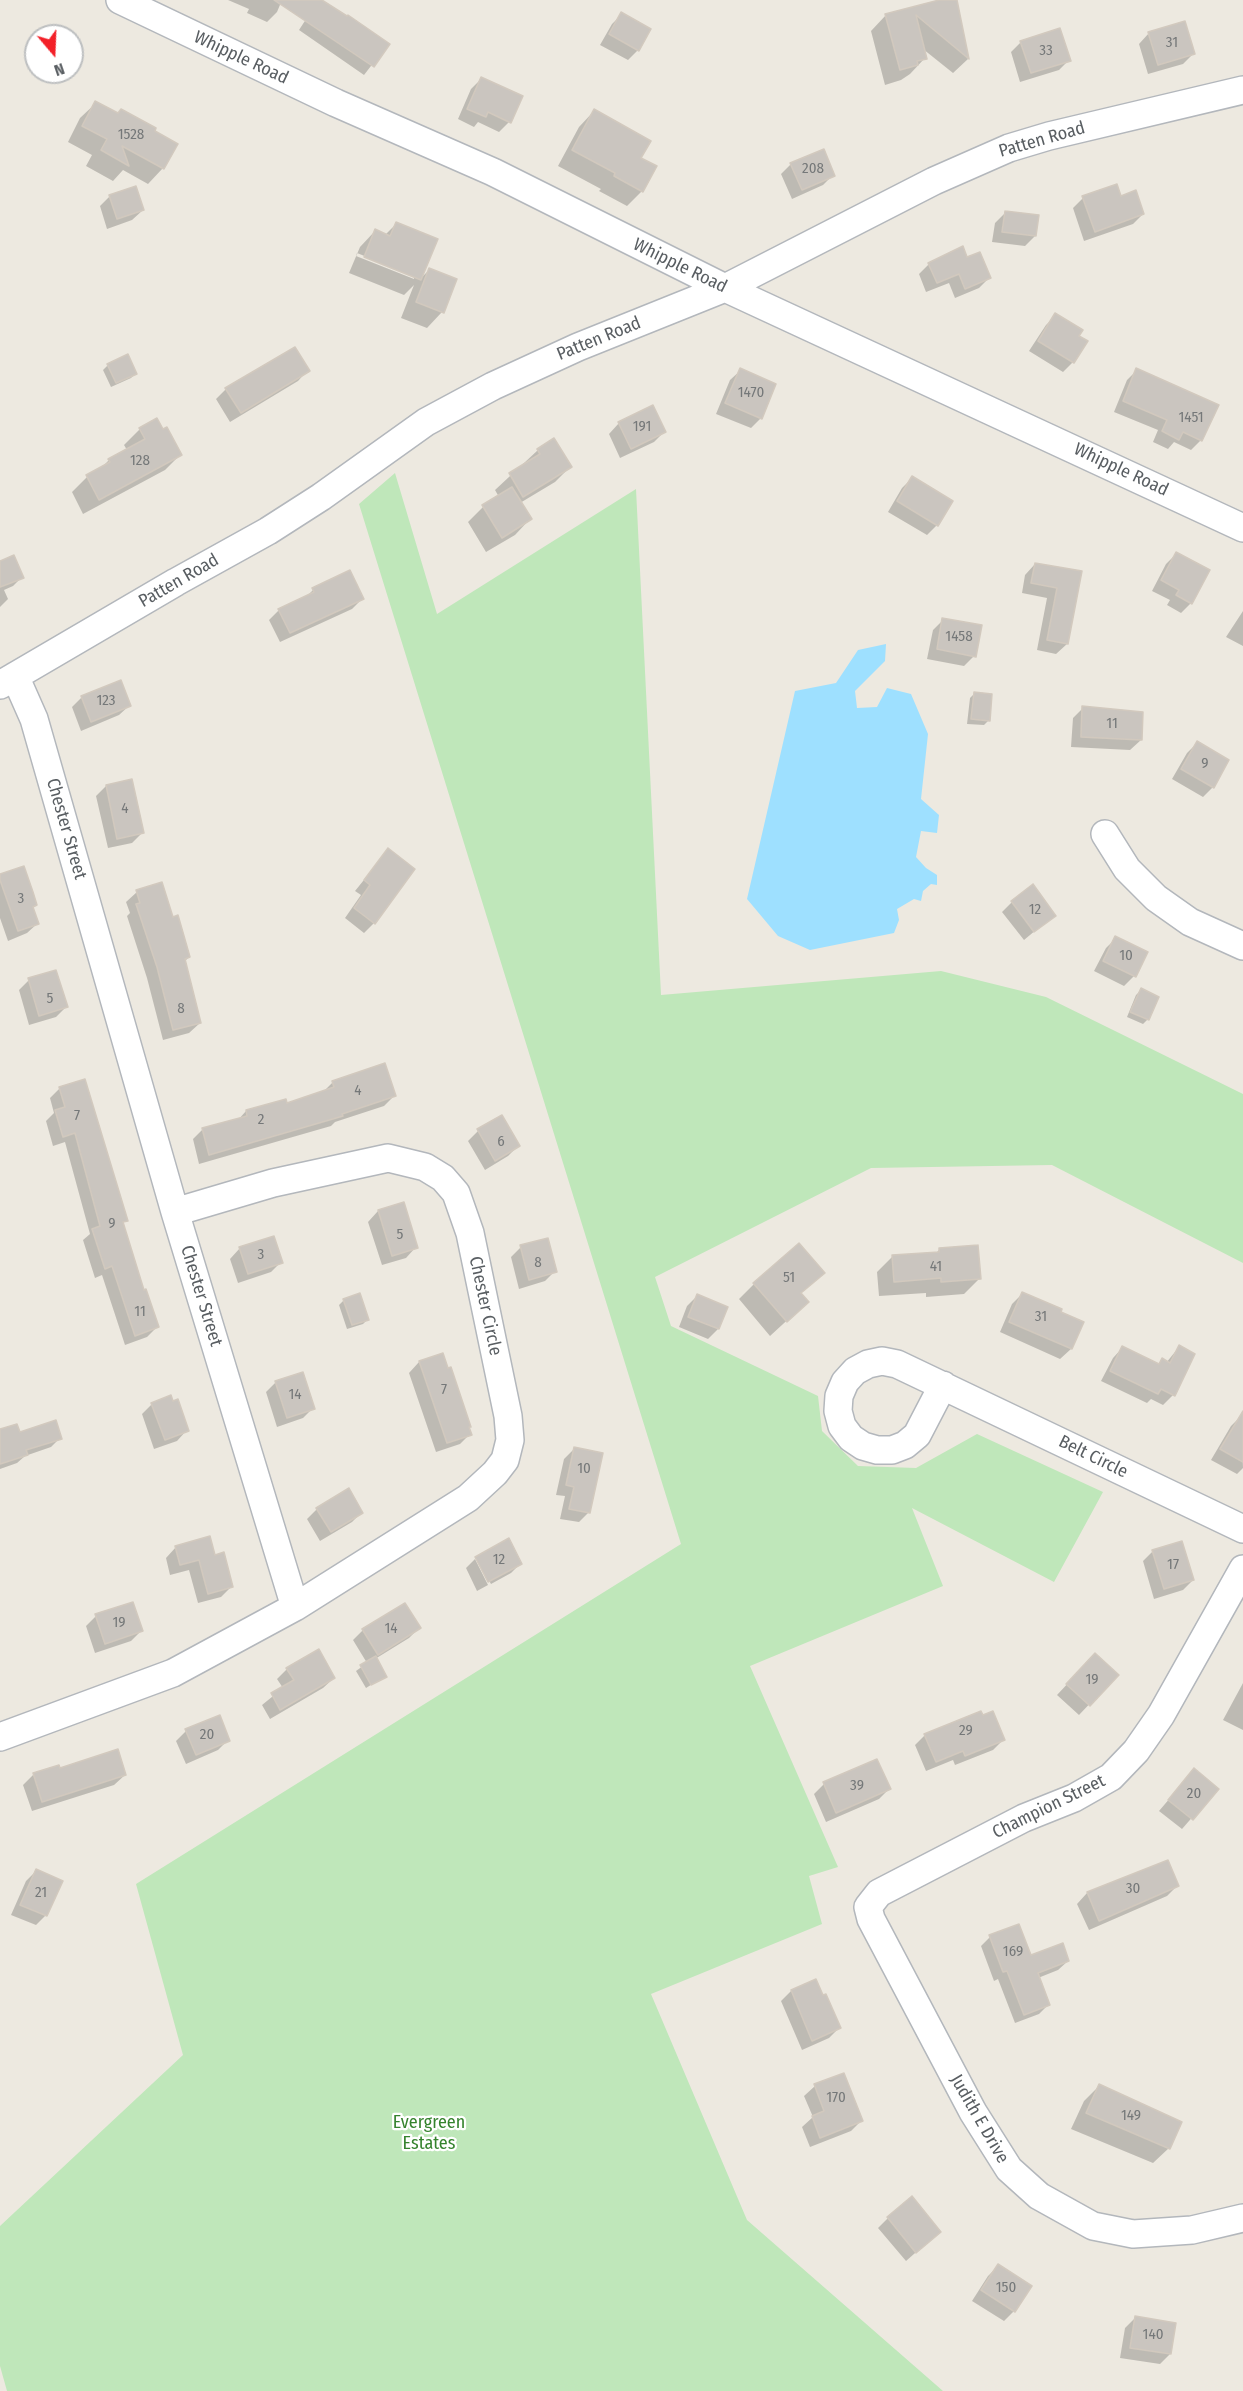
<!DOCTYPE html>
<html>
<head>
<meta charset="utf-8">
<style>
	body { margin:0 }
	#map { position:relative; width:1243px; height:2391px; overflow:hidden; background:#ede9e0; font-family:"Fira Sans Condensed",sans-serif }
	canvas { display:block }
	.north { position:absolute; left:24px; top:24px; width:60px; height:60px; box-sizing:border-box; background:#fff; border:2px solid #bdbfc0; border-radius:50%; rotate:161deg; font-size:16px; font-weight:700; line-height:24px; text-align:center; color:#595e62 }
	.north::after { content:''; display:block; margin:auto; width:21px; height:27px; background:#f32028; clip-path:polygon(50% 0,100% 100%,50% 72%,0 100%) }
</style>
</head>
<body>
<div id="map">
<canvas width="1243" height="2391"></canvas>
<div class="north">N</div>
</div>
<script>
const ctx = document.querySelector('canvas').getContext('2d');
ctx.lineJoin = 'round';
function fill(path, color) { ctx.fillStyle = color; ctx.fill(path, 'evenodd'); }
const poly = rows => new Path2D(rows.map(r => 'M' + r).join(''));
function stroke(path, color, width, dash) { ctx.strokeStyle = color; ctx.lineWidth = width; ctx.lineCap = dash ? 'butt' : 'round'; ctx.setLineDash(dash || []); ctx.stroke(path); }
function write(font, color, halo, rows, align = 'center') {
  ctx.font = font + ' "Fira Sans Condensed",sans-serif'; ctx.lineWidth = 4.5; ctx.setLineDash([]); ctx.textBaseline = 'middle'; ctx.strokeStyle = halo; ctx.fillStyle = color; for (const [text, x, y, turn = 0] of rows) {
    ctx.save(); ctx.translate(x, y); ctx.rotate((+turn || 0) * Math.PI / 180); ctx.textAlign = isNaN(turn) ? turn : align; if (halo) ctx.strokeText(text, 0, 0); ctx.fillText(text, 0, 0); ctx.restore();
  }
}
fill(poly([
	[395,473,437,614,636,489,661,995,941,971,1046,997,1243,1094,1243,1263,1052,1165,871,1168,655,1277,671,1326,818,1396,822,1431,858,1466,916,1468,977,1434,1103,1492,1054,1582,912,1508,943,1586,750,1666,838,1867,809,1876,822,1924,651,1994,747,2220,943,2391,7,2391,0,2366,0,2226,183,2055,136,1884,681,1544,359,504]
]), '#bfe7ba');
fill(poly([
	[886,644,885,661,855,691,857,708,877,707,887,688,911,694,928,734,921,799,939,815,937,833,921,831,916,857,926,868,937,875,937,885,931,884,923,891,921,901,914,899,897,909,899,920,894,933,810,950,778,936,747,899,795,691,836,683,858,650]
]), '#9ee0ff');
fill(poly([
	[228,0,282,0,277,12,267,22,247,13,249,9],
	[945,0,955,0,968,59,953,73,923,49,925,58,910,74,901,80,885,85,871,31,886,15],
	[312,10,388,44,364,75,299,30],
	[622,14,638,50,628,60,600,45,612,24],
	[1149,33,1193,54,1183,64,1148,74,1139,44],
	[1021,42,1069,60,1059,70,1020,82,1011,52],
	[481,79,509,122,499,132,478,122,474,127,458,119,471,89],
	[96,103,163,168,148,184,123,170,113,181,86,166,92,155,68,142,80,118],
	[594,111,639,159,642,191,627,206,599,191,601,189,558,166,579,127],
	[791,164,833,175,823,185,792,199,781,174],
	[110,196,143,210,132,220,107,229,100,206],
	[1083,198,1120,198,1143,214,1133,224,1084,241,1073,208],
	[1005,213,1035,236,1025,246,992,242,995,223],
	[396,224,420,279,429,270,455,280,442,312,427,328,401,318,414,285,404,295,349,273,360,247,375,231,385,235],
	[357,253,414,276,414,279,356,256],
	[966,259,989,278,979,288,955,298,949,283,926,292,919,274,929,264],
	[1056,315,1077,336,1073,362,1063,372,1029,351,1046,325],
	[108,365,135,374,131,378,111,387,103,370],
	[308,370,298,381,230,422,216,399,226,389],
	[741,370,761,418,751,428,716,414,730,380],
	[1137,370,1201,440,1191,450,1174,442,1168,449,1153,442,1158,430,1114,412,1127,380],
	[619,423,664,432,654,442,620,458,609,434],
	[140,429,180,455,165,470,83,514,72,492,87,477,99,470,109,460,127,450,124,445],
	[538,450,570,467,555,482,520,503,530,519,515,535,486,552,468,522,483,507,499,497,495,490],
	[912,478,951,502,937,525,927,535,888,512,902,488],
	[1176,554,1191,603,1181,613,1167,605,1170,600,1152,591,1166,564],
	[0,563,22,577,13,586,4,590,8,599,0,607],
	[1035,564,1080,573,1067,644,1056,654,1037,650,1047,598,1022,593,1025,575],
	[313,590,362,599,352,609,280,642,269,620,279,610,306,597],
	[1243,611,1243,646,1226,637],
	[943,620,974,656,964,666,927,659,933,630],
	[974,694,988,721,984,725,967,724,970,698],
	[82,697,130,705,119,715,81,731,72,707],
	[1083,708,1141,740,1130,750,1071,747,1073,718],
	[1197,743,1213,787,1203,797,1172,779,1187,753],
	[106,786,142,833,132,843,108,848,96,796],
	[388,850,374,923,364,933,345,918,361,895,355,891],
	[0,876,35,905,32,908,38,923,27,933,8,941,0,918],
	[137,892,172,918,189,957,184,962,200,1023,189,1033,163,1040,147,978,127,916,130,913,126,902],
	[1012,902,1054,915,1024,940,1002,912],
	[1116,938,1134,976,1124,986,1094,971,1106,948],
	[29,980,67,1006,56,1017,29,1025,19,990],
	[1141,990,1148,1019,1143,1024,1127,1017,1136,995],
	[333,1082,394,1096,384,1106,335,1122,331,1126,199,1164,193,1139,203,1129,238,1120,246,1111,286,1105,322,1093],
	[60,1088,126,1220,122,1224,143,1292,157,1327,147,1337,125,1345,102,1275,95,1278,83,1240,90,1234,65,1142,53,1146,46,1121,54,1113,50,1098],
	[501,1117,518,1146,508,1156,485,1170,468,1141,478,1131],
	[403,1204,416,1247,406,1258,382,1265,368,1222,378,1211],
	[521,1247,555,1271,545,1281,519,1289,511,1257],
	[240,1248,281,1262,271,1272,238,1283,230,1259],
	[940,1249,979,1279,964,1294,926,1297,926,1293,879,1296,877,1272,892,1257,936,1253],
	[823,1273,800,1294,807,1302,770,1336,739,1299,754,1284],
	[1022,1294,1082,1323,1071,1349,1060,1359,1000,1332,1012,1304],
	[697,1296,726,1308,718,1329,708,1339,679,1327,687,1306],
	[344,1300,368,1319,363,1324,347,1329,339,1305],
	[1123,1347,1158,1365,1162,1360,1166,1363,1179,1347,1173,1395,1163,1405,1151,1399,1147,1403,1101,1381,1113,1358],
	[442,1355,470,1434,460,1444,436,1452,409,1373,419,1362],
	[276,1382,313,1408,303,1418,277,1427,266,1392],
	[152,1404,187,1430,177,1441,154,1449,142,1414],
	[1241,1416,1243,1468,1237,1474,1211,1460,1231,1426],
	[0,1431,60,1438,51,1447,25,1456,17,1463,0,1469],
	[574,1449,589,1512,579,1522,560,1519,565,1496,556,1495,564,1459],
	[317,1509,362,1512,352,1522,320,1541,307,1519],
	[176,1547,214,1557,231,1587,221,1597,198,1603,189,1570,170,1575,166,1558],
	[1153,1551,1193,1580,1183,1590,1154,1599,1143,1561],
	[476,1558,521,1563,511,1573,491,1584],
	[475,1559,488,1585,477,1591,466,1568],
	[405,1605,419,1628,409,1638,375,1659,385,1676,366,1688,356,1671,367,1663,353,1640,363,1630],
	[96,1616,141,1631,131,1641,95,1653,86,1626],
	[1085,1665,1117,1675,1079,1715,1057,1695],
	[287,1669,334,1678,323,1688,270,1719,262,1705,283,1688,277,1679],
	[1243,1683,1243,1730,1223,1720],
	[219,1717,228,1740,218,1750,186,1764,176,1741,186,1731],
	[925,1735,1003,1740,993,1750,955,1765,953,1760,926,1771,915,1745],
	[58,1767,59,1770,125,1775,114,1785,32,1811,23,1785,33,1775],
	[1194,1770,1217,1789,1182,1829,1159,1811],
	[824,1784,889,1789,879,1799,826,1822,814,1794],
	[36,1871,46,1915,36,1925,11,1915,26,1881],
	[1123,1878,1177,1886,1167,1896,1089,1930,1077,1904,1087,1893],
	[990,1937,1030,1956,1068,1961,1058,1970,1038,1978,1048,2005,1039,2014,1015,2023,998,1979,994,1981,981,1946],
	[816,1981,839,2028,829,2038,802,2050,781,2001,791,1991],
	[843,2074,861,2121,851,2131,810,2147,802,2127,813,2117,804,2096,815,2086],
	[1099,2086,1169,2148,1153,2163,1071,2129,1084,2101],
	[888,2218,939,2232,906,2261,878,2228],
	[998,2266,1030,2286,1014,2311,1004,2321,972,2301,988,2276],
	[1135,2318,1170,2354,1160,2364,1120,2358,1125,2328]
]), '#0003');
const building = poly([
	[274,0,322,0,347,16,348,15,390,44,374,67,274,0],
	[939,0,957,0,969,59,916,15,927,59,917,61,918,65,900,70,885,14,939,0],
	[621,12,651,29,639,51,609,34,621,12],
	[1185,21,1195,54,1158,65,1148,32,1185,21],
	[1060,28,1071,61,1031,73,1020,41,1060,28],
	[481,77,523,96,511,123,488,112,486,117,467,109,481,77],
	[95,101,118,113,121,109,156,128,155,131,178,144,164,169,122,146,129,166,101,150,107,139,82,126,95,101],
	[594,109,651,141,641,158,657,166,643,192,614,176,615,173,572,150,594,109],
	[824,149,835,176,802,190,790,163,824,149],
	[1117,184,1121,196,1136,190,1144,214,1095,232,1082,196,1117,184],
	[136,186,144,210,117,219,109,195,136,186],
	[1005,211,1039,215,1036,236,1002,232,1005,211],
	[396,222,438,239,421,280,364,257,375,229,390,236,396,222],
	[963,246,967,257,980,252,991,278,965,289,959,274,937,283,928,263,963,246],
	[429,268,457,279,444,313,416,302,429,268],
	[1055,313,1083,330,1079,336,1088,341,1074,363,1038,341,1055,313],
	[295,347,310,371,241,413,225,388,295,347],
	[128,354,137,374,116,383,107,364,128,354],
	[740,368,776,384,762,419,725,403,740,368],
	[1136,368,1219,405,1202,441,1183,432,1179,440,1162,431,1167,420,1123,401,1136,368],
	[653,405,666,432,631,449,618,422,653,405],
	[157,418,163,429,167,427,182,455,99,500,86,475,110,462,108,459,145,439,139,428,157,418],
	[554,438,572,467,523,497,509,473,540,454,537,449,554,438],
	[912,476,953,501,938,526,897,501,912,476],
	[512,487,532,519,502,538,482,505,512,487],
	[1176,552,1210,570,1192,604,1176,595,1179,590,1161,580,1176,552],
	[14,555,24,578,0,587,0,561,14,555],
	[1035,563,1082,571,1068,644,1047,640,1057,588,1031,583,1035,563],
	[350,570,364,599,290,633,278,609,314,592,312,588,350,570],
	[942,618,982,625,976,657,937,649,942,618],
	[121,680,131,706,91,722,81,696,121,680],
	[974,692,992,694,990,721,971,719,974,692],
	[1082,706,1143,712,1142,740,1081,737,1082,706],
	[1197,741,1229,760,1214,788,1181,769,1197,741],
	[132,779,144,833,117,839,106,785,132,779],
	[388,848,415,869,375,924,354,908,370,885,364,880,388,848],
	[24,866,33,892,37,905,33,907,39,924,18,931,0,880,0,874,24,866],
	[162,882,173,917,178,915,190,957,185,959,201,1023,173,1030,157,967,136,904,140,903,136,890,162,882],
	[1033,884,1056,916,1034,932,1011,901,1033,884],
	[1115,936,1148,952,1136,977,1103,961,1115,936],
	[56,970,68,1007,39,1016,28,978,56,970],
	[1141,988,1159,997,1149,1020,1130,1012,1141,988],
	[385,1063,396,1096,342,1114,343,1116,209,1155,202,1128,247,1116,246,1110,286,1099,287,1103,334,1087,332,1081,385,1063],
	[85,1079,128,1221,123,1222,144,1290,146,1289,159,1327,135,1336,112,1266,105,1269,92,1229,100,1226,75,1133,63,1137,55,1110,65,1107,59,1087,85,1079],
	[502,1115,520,1146,495,1161,477,1129,502,1115],
	[404,1202,418,1248,392,1256,378,1210,404,1202],
	[274,1236,283,1263,248,1274,239,1247,274,1236],
	[548,1238,557,1272,529,1280,520,1245,548,1238],
	[799,1243,825,1273,801,1293,809,1302,787,1322,753,1283,799,1243],
	[978,1245,981,1279,941,1282,941,1278,894,1282,892,1255,939,1252,939,1248,978,1245],
	[1022,1292,1062,1309,1061,1312,1084,1322,1072,1349,1009,1322,1022,1292],
	[360,1293,369,1320,352,1325,343,1299,360,1293],
	[697,1294,728,1307,719,1329,688,1317,697,1294],
	[1179,1345,1195,1354,1175,1396,1161,1389,1158,1394,1110,1371,1122,1346,1159,1364,1162,1358,1170,1363,1179,1345],
	[443,1353,448,1368,451,1367,471,1427,469,1427,472,1435,447,1443,419,1361,443,1353],
	[303,1372,315,1409,287,1418,275,1381,303,1372],
	[171,1395,173,1401,178,1399,189,1431,165,1440,151,1403,171,1395],
	[1243,1411,1243,1462,1220,1449,1243,1411],
	[56,1420,62,1439,26,1450,28,1455,0,1464,0,1429,17,1424,20,1432,56,1420],
	[574,1447,603,1453,590,1513,569,1509,574,1487,566,1485,574,1447],
	[349,1488,363,1513,331,1532,316,1508,349,1488],
	[210,1536,215,1555,224,1552,233,1587,208,1594,199,1560,180,1565,175,1546,210,1536],
	[509,1538,522,1564,488,1582,475,1557,509,1538],
	[1182,1541,1194,1580,1164,1589,1152,1550,1182,1541],
	[133,1602,143,1631,105,1644,95,1614,133,1602],
	[405,1603,421,1628,378,1655,362,1629,405,1603],
	[319,1649,335,1678,280,1710,271,1693,294,1680,286,1668,319,1649],
	[1095,1653,1119,1675,1090,1706,1066,1684,1095,1653],
	[376,1656,387,1677,371,1685,360,1665,376,1656],
	[981,1711,983,1715,993,1711,1005,1740,965,1756,963,1751,936,1762,924,1734,981,1711],
	[220,1715,230,1741,196,1755,185,1729,220,1715],
	[118,1749,126,1775,42,1802,33,1773,59,1765,60,1768,118,1749],
	[877,1759,891,1789,836,1813,823,1782,877,1759],
	[1194,1768,1219,1789,1193,1820,1168,1800,1194,1768],
	[1168,1860,1179,1886,1099,1921,1087,1892,1168,1860],
	[36,1869,63,1881,47,1916,20,1905,36,1869],
	[1019,1924,1031,1955,1063,1943,1069,1961,1038,1973,1050,2005,1024,2015,1007,1971,1003,1972,989,1935,1019,1924],
	[816,1979,823,1995,826,1994,841,2028,812,2041,791,1990,816,1979],
	[844,2073,863,2121,820,2138,812,2116,824,2111,814,2084,844,2073],
	[1099,2084,1182,2122,1170,2149,1086,2113,1099,2084],
	[912,2196,941,2232,916,2253,887,2217,912,2196],
	[998,2264,1032,2286,1015,2312,981,2290,998,2264],
	[1135,2316,1176,2323,1171,2354,1130,2348,1135,2316]
]);
fill(building, '#cac5bf');
stroke(building, '#d2c9be', 1.5);
const minor = poly([
	[120,0,336,103,493,172,725,288,1243,528],
	[0,685,176,582,268,531,321,497,426,422,493,386,578,347,725,288,934,181,1009,148,1049,136,1243,90],
	[1105,834,1127,869,1156,898,1190,922,1243,946],
	[175,1212,273,1183,388,1158,425,1167,443,1178,456,1193,470,1233,508,1416,510,1440,505,1460,495,1473,468,1498,295,1607],
	[943,1385,917,1435,905,1445,892,1450,877,1450,863,1446,851,1438,842,1426,838,1411,839,1396,845,1382,855,1371,868,1364,882,1361,897,1364,1243,1529],
	[1243,1569,1161,1715,1136,1751,1111,1777,1074,1798,1024,1818,879,1893,868,1907,871,1919,973,2112,1009,2169,1039,2196,1093,2226,1133,2234,1192,2230,1243,2218],
	[0,1737,173,1673,295,1607,175,1212,34,719,15,676]
]);
stroke(minor, '#b3b7bc', 30);
stroke(minor, '#fff', 27);
write('15px', '#757879', null, [
	["31",1172,43],
	["33",1046,51],
	["1528",131,135],
	["208",813,169],
	["1470",751,393],
	["1451",1191,418],
	["191",642,427],
	["128",140,461],
	["1458",959,637],
	["123",106,701],
	["11",1112,724],
	["9",1205,764],
	["4",125,809],
	["3",21,899],
	["12",1035,910],
	["10",1126,956],
	["5",50,999],
	["8",181,1009],
	["4",358,1091],
	["7",77,1116],
	["2",261,1120],
	["6",501,1142],
	["9",112,1224],
	["5",400,1235],
	["3",261,1255],
	["8",538,1263],
	["41",936,1267],
	["51",789,1278],
	["11",140,1312],
	["31",1041,1317],
	["7",444,1390],
	["14",295,1395],
	["10",584,1469],
	["12",499,1560],
	["17",1173,1565],
	["19",119,1623],
	["14",391,1629],
	["19",1092,1680],
	["29",966,1731],
	["20",207,1735],
	["39",857,1786],
	["20",1194,1794],
	["30",1133,1889],
	["21",41,1893],
	["169",1013,1952],
	["170",836,2098],
	["149",1131,2116],
	["150",1006,2288],
	["140",1153,2335]
]);
write('18px', '#595e62', '#fff', [
	["Whipple Road",241,58,25],
	["Patten Road",1042,140,-16],
	["Whipple Road",680,266,26],
	["Patten Road",599,339,-22],
	["Whipple Road",1121,470,25],
	["Patten Road",179,581,-30],
	["Chester Street",66,829,74],
	["Chester Street",201,1296,73],
	["Chester Circle",485,1306,78],
	["Belt Circle",1093,1457,26],
	["Champion Street",1049,1807,-26],
	["Judith E Drive",979,2119,60]
]);
write('18px', '#35832e', '#fff', [
	["Evergreen",429,2123],
	["Estates",429,2144]
]);
</script>
</body>
</html>
